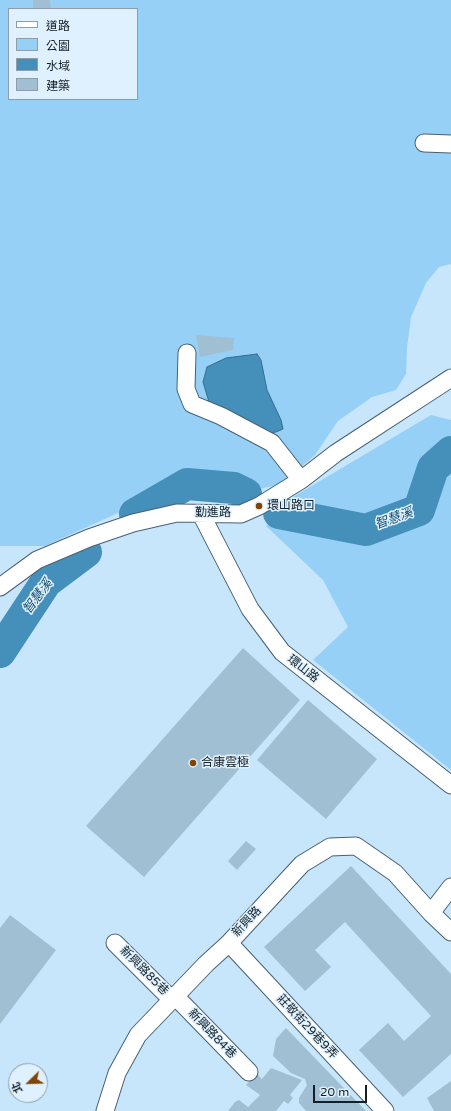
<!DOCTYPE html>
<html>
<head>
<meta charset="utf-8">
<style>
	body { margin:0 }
	#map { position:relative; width:451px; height:1111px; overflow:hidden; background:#c8e6fb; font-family:"Varela Round","Noto Sans TC",sans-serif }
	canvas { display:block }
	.legend { position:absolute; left:8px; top:8px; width:130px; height:92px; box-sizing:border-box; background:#dff1fe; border:1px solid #8e9da8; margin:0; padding:5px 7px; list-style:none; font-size:12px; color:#141f26 }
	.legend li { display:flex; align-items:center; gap:8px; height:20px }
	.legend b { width:20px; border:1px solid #8e9da8 }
	.north { position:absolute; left:8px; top:1063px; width:40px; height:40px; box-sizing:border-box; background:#dff1fe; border:1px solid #8e9da8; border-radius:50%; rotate:247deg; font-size:11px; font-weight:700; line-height:16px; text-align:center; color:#141f26 }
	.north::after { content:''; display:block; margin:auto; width:14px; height:18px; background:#824403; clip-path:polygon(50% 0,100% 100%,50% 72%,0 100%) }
	.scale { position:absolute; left:313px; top:1085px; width:54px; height:18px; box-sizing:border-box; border:2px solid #141f26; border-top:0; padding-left:5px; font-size:12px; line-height:14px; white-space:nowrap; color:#141f26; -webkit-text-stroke:3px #dff1fe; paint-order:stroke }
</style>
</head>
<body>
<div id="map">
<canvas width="451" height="1111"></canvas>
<ul class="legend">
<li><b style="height:5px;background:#fff"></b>道路</li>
<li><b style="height:11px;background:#96d0f6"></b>公園</li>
<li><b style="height:11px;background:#458fbb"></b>水域</li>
<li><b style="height:11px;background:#a1bfd2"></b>建築</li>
</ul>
<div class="north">北</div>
<div class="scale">20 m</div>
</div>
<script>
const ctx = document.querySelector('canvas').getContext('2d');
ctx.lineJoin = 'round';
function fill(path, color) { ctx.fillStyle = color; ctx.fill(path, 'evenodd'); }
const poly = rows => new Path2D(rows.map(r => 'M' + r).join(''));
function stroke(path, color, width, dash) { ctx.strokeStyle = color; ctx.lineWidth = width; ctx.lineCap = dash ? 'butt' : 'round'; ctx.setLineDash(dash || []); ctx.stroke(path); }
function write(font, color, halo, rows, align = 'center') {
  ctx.font = font + ' "Varela Round","Noto Sans TC",sans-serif'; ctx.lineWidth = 3; ctx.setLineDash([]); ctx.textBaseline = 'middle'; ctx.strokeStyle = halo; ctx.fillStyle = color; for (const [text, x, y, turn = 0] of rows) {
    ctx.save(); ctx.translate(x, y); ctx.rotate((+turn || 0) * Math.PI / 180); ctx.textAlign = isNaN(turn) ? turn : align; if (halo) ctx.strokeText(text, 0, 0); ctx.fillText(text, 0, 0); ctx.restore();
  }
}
fill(poly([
	[0,0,451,0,451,264,439,267,426,283,411,317,407,348,406,374,396,390,372,397,338,421,315,455,286,480,273,486,220,497,179,495,118,513,45,546,0,546],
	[9,9,137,9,137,99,9,99],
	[431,415,451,420,451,770,313,660,348,627,323,580,266,526,293,497]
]), '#96d0f6');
const water = poly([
	[257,354,261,360,267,390,281,420,283,429,276,432,268,433,209,402,203,382,207,367,226,358,257,354]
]);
fill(water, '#458fbb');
stroke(water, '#366d8e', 1);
stroke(poly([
	[279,513,366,530,419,510,433,468,451,452],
	[135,514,187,484,234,488,246,494],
	[0,652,46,582,86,552]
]), '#458fbb', 32);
fill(poly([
	[33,0,50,0,51,9,33,9],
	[196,335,234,338,233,350,200,357],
	[243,648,300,700,144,877,86,826],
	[308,700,377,759,326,819,257,760],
	[246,841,256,849,237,870,228,861],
	[351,866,451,974,451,1054,403,1097,359,1050,388,1023,404,1041,431,1016,345,922,315,950,331,967,305,991,264,947],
	[10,915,56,950,0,1024,0,928],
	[286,1028,366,1111,306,1111,299,1103,299,1098,307,1085,305,1079,291,1073,273,1056,276,1039],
	[271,1068,302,1080,290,1095,293,1098,288,1104,284,1101,276,1111,228,1111,235,1102,239,1100,248,1107,260,1095,246,1085,256,1073,262,1079],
	[451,1081,451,1111,434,1111,427,1098]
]), '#a1bfd2');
const minor = poly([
	[424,143,451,144],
	[187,353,186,389,192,404,221,416,272,443,301,480],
	[201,514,250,609,282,652,451,785],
	[0,587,37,560,89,538,133,523,177,513,241,514,259,506,301,480,336,453,451,378],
	[431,913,451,887],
	[115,943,172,1000],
	[229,943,385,1111],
	[175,996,249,1072],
	[105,1111,117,1073,138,1035,206,964,229,943,302,864,330,847,356,846,395,873,431,913,451,932]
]);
stroke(minor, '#476173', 19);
stroke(minor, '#fff', 17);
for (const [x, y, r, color] of [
	[259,506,4,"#824403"],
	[193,763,4,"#824403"]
]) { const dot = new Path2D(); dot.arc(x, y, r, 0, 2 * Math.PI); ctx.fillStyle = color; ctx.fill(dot); stroke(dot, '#dff1fe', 1.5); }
write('12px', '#141f26', '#dff1fe', [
	["環山路口",267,506],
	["合康雲極",201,763]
], 'left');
write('12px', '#141f26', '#dff1fe', [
	["勤進路",213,513],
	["環山路",303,669,38],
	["新興路",247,922,-47],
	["新興路85巷",144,971,45],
	["莊敬街29巷9弄",307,1027,47],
	["新興路84巷",212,1034,46]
]);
write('italic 13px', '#134c6b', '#dff1fe', [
	["智慧溪",394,519,-20],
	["智慧溪",38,597,-53]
]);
</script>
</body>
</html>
